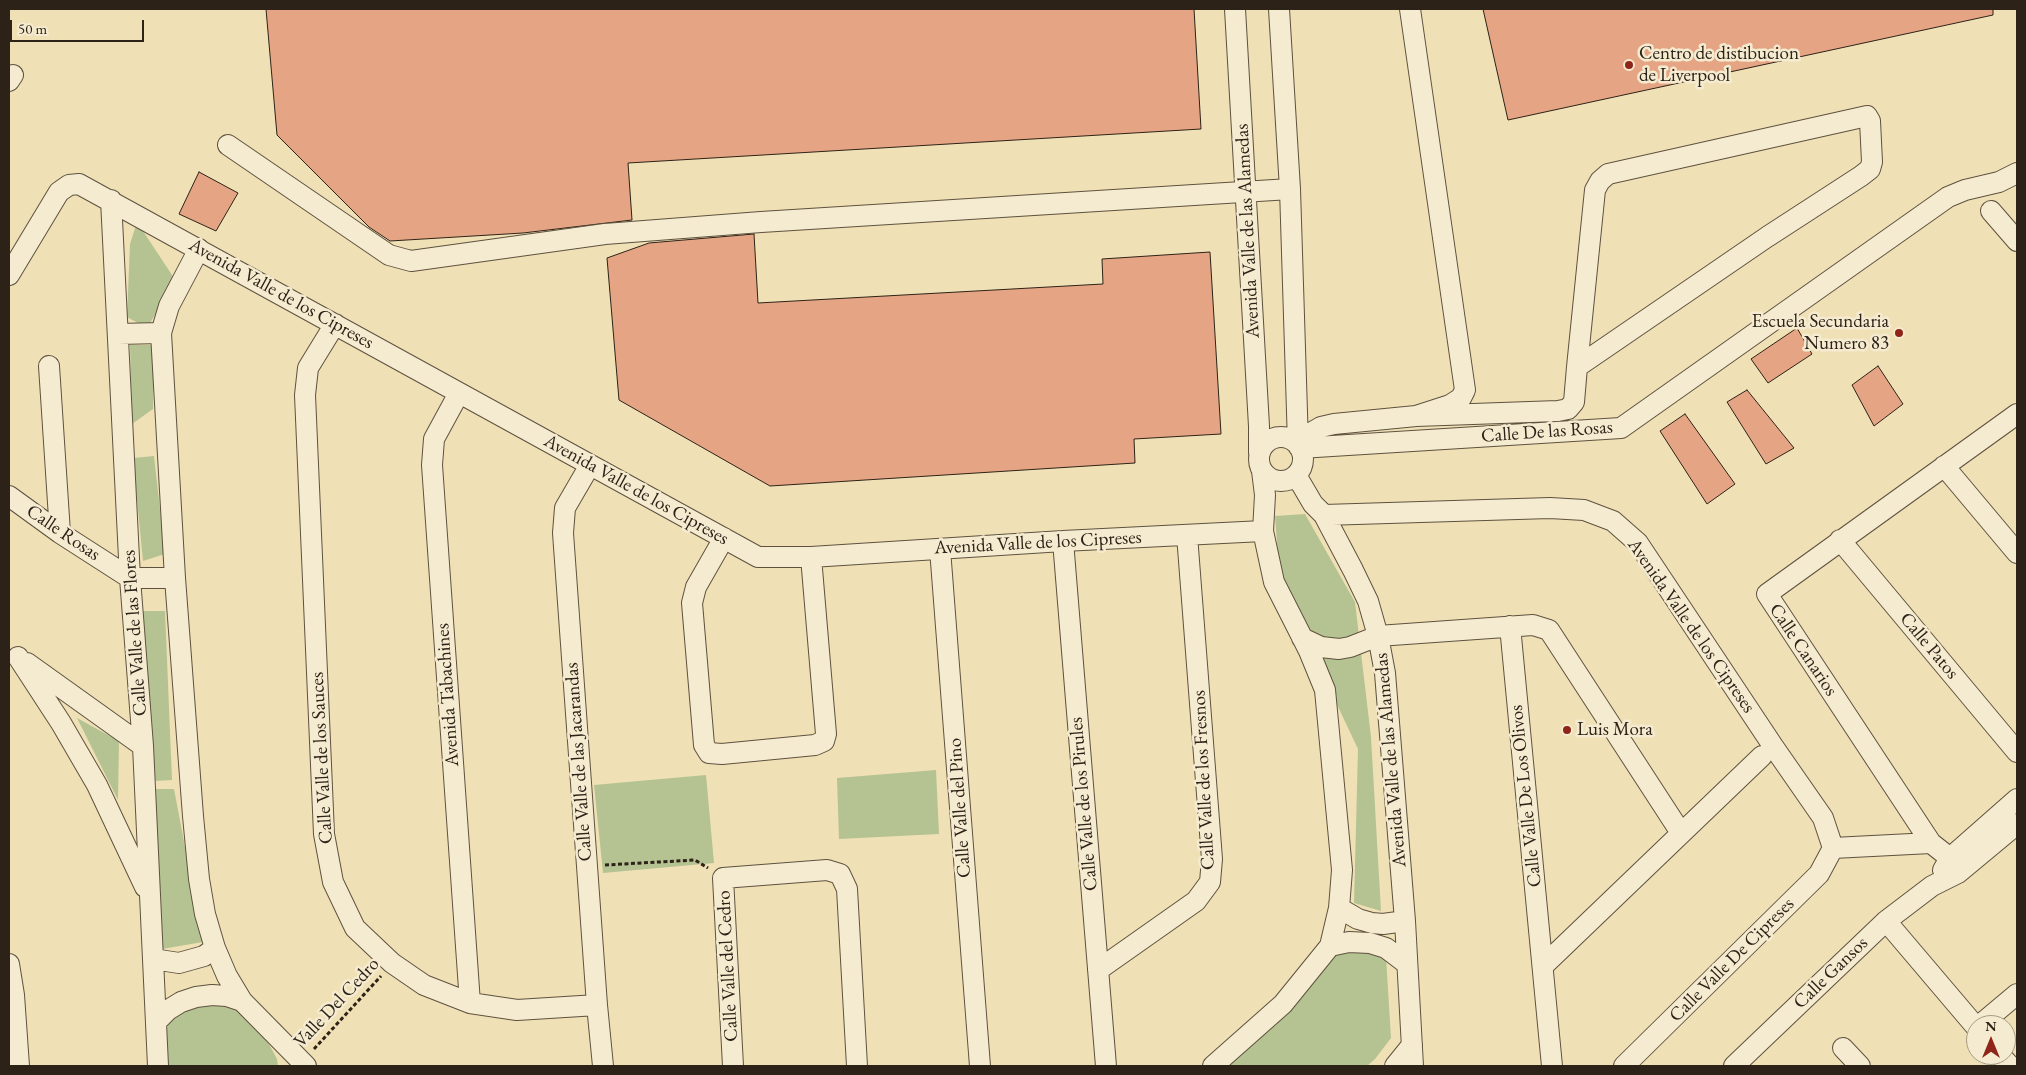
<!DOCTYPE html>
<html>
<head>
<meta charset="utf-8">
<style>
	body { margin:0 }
	#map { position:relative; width:2026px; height:1075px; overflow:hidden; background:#f0e0b6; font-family:"EB Garamond",serif }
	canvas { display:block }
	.frame { position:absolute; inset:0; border:10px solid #2d2217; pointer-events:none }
	.north { position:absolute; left:1966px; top:1015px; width:50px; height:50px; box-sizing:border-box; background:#f5ebd0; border:1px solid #a59b86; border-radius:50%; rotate:0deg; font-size:14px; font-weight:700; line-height:20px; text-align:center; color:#2d2217 }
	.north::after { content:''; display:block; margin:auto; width:18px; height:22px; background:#8f2418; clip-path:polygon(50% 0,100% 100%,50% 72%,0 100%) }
	.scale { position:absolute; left:10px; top:20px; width:134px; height:22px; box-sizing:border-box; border:2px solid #2d2217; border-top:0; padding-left:6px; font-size:15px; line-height:18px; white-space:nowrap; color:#2d2217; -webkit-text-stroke:4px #f5ebd0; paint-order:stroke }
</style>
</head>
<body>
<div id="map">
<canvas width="2026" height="1075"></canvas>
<div class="frame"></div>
<div class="north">N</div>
<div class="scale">50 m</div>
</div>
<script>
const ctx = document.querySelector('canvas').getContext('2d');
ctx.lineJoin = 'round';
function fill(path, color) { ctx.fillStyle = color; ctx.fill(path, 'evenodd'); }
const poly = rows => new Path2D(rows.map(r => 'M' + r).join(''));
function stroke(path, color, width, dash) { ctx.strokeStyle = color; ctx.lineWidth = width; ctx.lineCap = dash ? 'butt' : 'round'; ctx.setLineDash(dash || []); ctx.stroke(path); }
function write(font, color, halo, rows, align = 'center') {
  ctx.font = font + ' "EB Garamond",serif'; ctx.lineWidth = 5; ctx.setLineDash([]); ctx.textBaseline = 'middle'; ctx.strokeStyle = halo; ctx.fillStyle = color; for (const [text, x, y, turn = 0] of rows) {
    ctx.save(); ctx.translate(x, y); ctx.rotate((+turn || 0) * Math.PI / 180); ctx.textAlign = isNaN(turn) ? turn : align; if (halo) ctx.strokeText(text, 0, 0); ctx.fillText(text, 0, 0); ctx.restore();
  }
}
fill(poly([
	[137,222,176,281,147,328,127,317,130,244],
	[130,345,154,345,153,409,132,424],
	[154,456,165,554,143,561,133,458],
	[1305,514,1355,602,1371,737,1381,911,1354,903,1358,749,1288,601,1278,556,1275,516],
	[138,611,165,611,172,780,154,781],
	[77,718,119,741,118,800],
	[936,770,939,834,839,839,837,778],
	[706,775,714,863,603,873,594,785],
	[152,789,174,789,203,942,162,949],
	[1346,943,1386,957,1391,1038,1375,1059,1367,1066,1228,1066],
	[196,999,240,1007,270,1046,277,1059,278,1066,163,1066,165,1033,174,1010]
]), '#b5c392');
const building = poly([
	[266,9,1194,9,1201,129,628,163,632,220,523,233,390,241,369,227,277,135,266,9],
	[1483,9,1993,9,1993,15,1508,120,1483,9],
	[199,172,238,193,216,231,179,214,199,172],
	[754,234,758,303,1103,284,1102,259,1210,252,1221,434,1134,439,1135,463,770,486,619,400,607,258,649,243,754,234],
	[1797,328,1812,354,1768,383,1751,359,1797,328],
	[1878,366,1903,404,1874,426,1852,385,1878,366],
	[1747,390,1794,448,1766,464,1727,402,1747,390],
	[1685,414,1735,484,1707,504,1660,431,1685,414]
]);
fill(building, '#e5a584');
stroke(building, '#2d2217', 1);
const minor = poly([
	[1235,9,1259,426,1259,453],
	[1279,9,1290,189,1298,444],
	[9,81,13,75],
	[228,145,389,255,411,261,605,234,761,222,1290,189],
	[111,200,130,578,143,746,158,1066],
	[1991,211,2017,241],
	[199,249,169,306,161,333,175,578,193,816,199,879,205,914,215,948,227,976,242,1001,306,1066],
	[9,275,59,192,69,185,79,184,758,557,811,557,1063,541,1263,531],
	[335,324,308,368,305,395,324,834,333,882,355,928,392,963,424,985,470,1003,517,1010,597,1005],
	[118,334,161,333],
	[49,366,60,533],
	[459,393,434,439,432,465,470,1003],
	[1416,416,1558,411,1568,409,1574,402,1577,367,1595,190,1600,181,1608,174,1867,116,1870,121,1872,162,1870,169,1861,176,1767,237,1577,367],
	'1259 459a22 22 0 1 1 44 0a22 22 0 1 1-44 0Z',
	[1299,447,1309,434,1321,427,1334,424,1416,416,1450,405,1461,398,1465,390,1410,9],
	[1300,448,1621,428,1948,197,1965,190,1999,182,2017,173],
	[590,465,565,508,563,533,597,1005,603,1066],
	[1944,466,2017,553],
	[1296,475,1313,504,1324,515,1353,570,1368,601,1378,636,1385,673,1405,921,1413,1066],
	[9,496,60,533,130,578,175,578],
	[1324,515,1550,508,1584,510,1613,521,1638,543,1773,746,1823,818,1833,848],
	[724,538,696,587,692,603,704,745,709,753,722,754,815,745,824,741,826,734,811,557],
	[1840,540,2017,752],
	[1063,541,1106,1066],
	[940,549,980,1066],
	[1510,626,1552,1066],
	[1302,638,1321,647,1339,649,1350,647,1378,636,1533,625,1549,630,1681,833],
	[18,657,61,723,97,785,145,887],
	[27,663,143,746],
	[1833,848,1931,843],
	[1943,870,1950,858,2017,799],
	[1958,873,1950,858,1931,843,1767,594,2017,414],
	[1339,908,1358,919,1372,923,1383,924,1405,921],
	[1886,921,1976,1027],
	[1330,946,1349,942,1370,943,1386,948,1407,964],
	[153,959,179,963,204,956,215,948],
	[9,964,14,995,19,1066],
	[1543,966,1762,756],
	[1098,970,1196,901,1210,882,1212,859,1187,535],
	[157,1021,168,1010,181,1002,196,997,212,995,227,996,242,1001],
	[1980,1025,2017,994],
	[1843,1048,1860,1066],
	[2000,1055,2010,1066],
	[733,1066,723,878,827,870,840,874,847,889,857,1066],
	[1213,1066,1283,1004,1330,946,1339,908,1342,870,1325,690,1309,651,1274,582,1263,531,1265,495,1262,471],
	[1395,1066,1412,1045],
	[1624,1066,1819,874,1833,848],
	[1734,1066,1886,921,1932,886,1958,873,2017,824]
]);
stroke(minor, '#5e523f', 22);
stroke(poly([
	[605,865,695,860,708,868],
	[314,1049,381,976]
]), '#2d2217', 3, [4, 2.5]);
stroke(minor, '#f5ebd0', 20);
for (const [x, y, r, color] of [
	[1629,65,5,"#8f2418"],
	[1899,333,5,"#8f2418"],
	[1567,730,5,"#8f2418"]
]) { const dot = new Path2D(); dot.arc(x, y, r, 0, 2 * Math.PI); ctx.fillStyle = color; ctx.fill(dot); stroke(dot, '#f5ebd0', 2); }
write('19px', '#2d2217', '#f5ebd0', [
	["Centro de distibucion",1639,54],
	["de Liverpool",1639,76],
	["Escuela Secundaria",1889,322,"right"],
	["Numero 83",1889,344,"right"],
	["Luis Mora",1577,730]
], 'left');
write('19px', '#2d2217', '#f5ebd0', [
	["Avenida Valle de las Alamedas",1248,231,-93],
	["Avenida Valle de los Cipreses",281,294,29],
	["Calle De las Rosas",1547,432,-4],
	["Avenida Valle de los Cipreses",636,490,29],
	["Calle Rosas",63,533,34],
	["Avenida Valle de los Cipreses",1038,543,-3],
	["Avenida Valle de los Cipreses",1691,626,55],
	["Calle Valle de las Flores",135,633,-94],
	["Calle Patos",1929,646,50],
	["Calle Canarios",1803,650,56],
	["Avenida Tabachines",448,695,-94],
	["Calle Valle de los Sauces",322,758,-93],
	["Avenida Valle de las Alamedas",1391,760,-95],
	["Calle Valle de las Jacarandas",579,762,-94],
	["Calle Valle de los Fresnos",1204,780,-93],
	["Calle Valle De Los Olivos",1526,796,-96],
	["Calle Valle de los Pirules",1084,804,-95],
	["Calle Valle del Pino",960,808,-94],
	["Calle Valle De Cipreses",1732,960,-45],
	["Calle Valle del Cedro",728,966,-93],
	["Calle Gansos",1831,973,-44],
	["Valle Del Cedro",337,1003,-47]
]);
</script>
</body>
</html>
